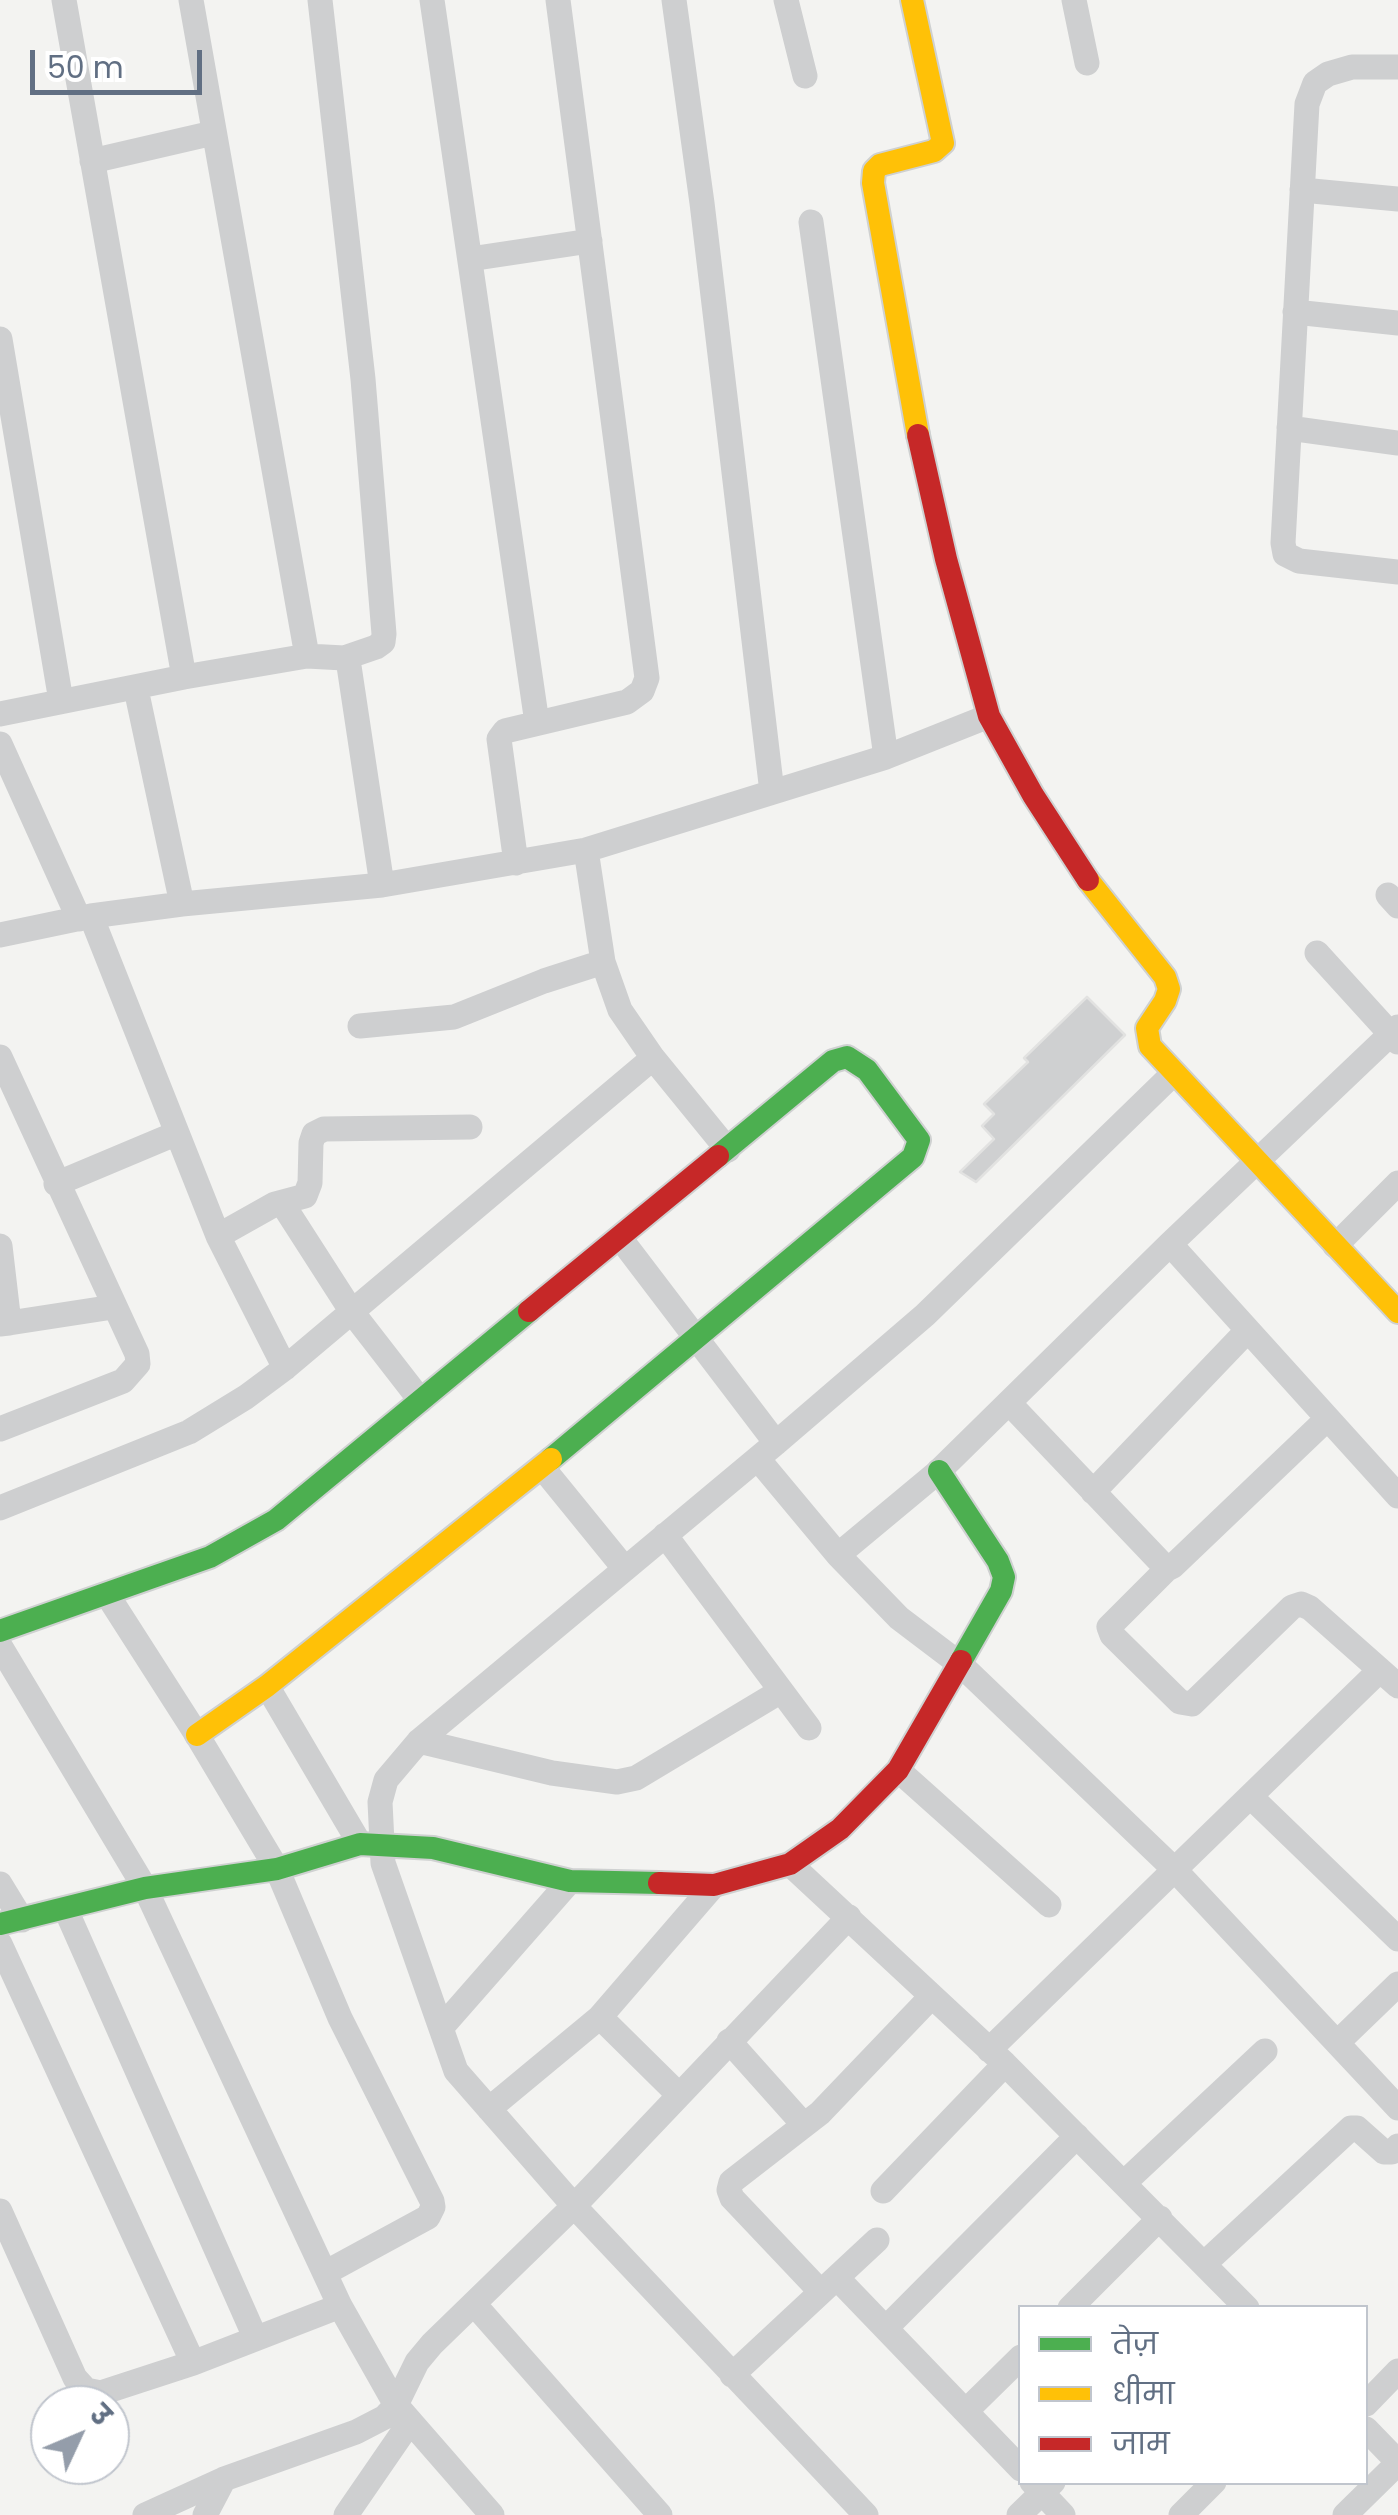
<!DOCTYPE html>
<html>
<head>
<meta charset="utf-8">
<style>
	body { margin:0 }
	#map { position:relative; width:1398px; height:2515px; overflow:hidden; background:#f3f3f1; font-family:Poppins,"Noto Sans Devanagari",sans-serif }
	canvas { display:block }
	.legend { position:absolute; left:1018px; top:2305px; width:350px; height:180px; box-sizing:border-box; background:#fff; border:2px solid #c0c5cd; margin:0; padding:12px 18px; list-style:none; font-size:30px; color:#616f83 }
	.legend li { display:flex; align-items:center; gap:20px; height:50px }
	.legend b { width:50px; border:2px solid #c0c5cd }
	.north { position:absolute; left:30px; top:2385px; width:100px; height:100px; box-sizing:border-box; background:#fff; border:2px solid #c0c5cd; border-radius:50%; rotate:46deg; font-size:28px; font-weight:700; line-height:40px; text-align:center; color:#616f83 }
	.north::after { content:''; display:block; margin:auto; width:35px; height:45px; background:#949daa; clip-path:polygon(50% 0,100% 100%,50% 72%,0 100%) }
	.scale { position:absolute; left:30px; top:50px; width:172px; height:45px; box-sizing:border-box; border:5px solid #616f83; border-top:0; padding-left:12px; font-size:30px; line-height:35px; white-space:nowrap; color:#616f83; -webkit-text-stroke:8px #fff; paint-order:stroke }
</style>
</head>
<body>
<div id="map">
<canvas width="1398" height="2515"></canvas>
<ul class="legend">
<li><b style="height:12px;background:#4caf50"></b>तेज़</li>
<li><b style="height:12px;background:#ffc107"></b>धीमा</li>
<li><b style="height:12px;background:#c62828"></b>जाम</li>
</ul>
<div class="north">उ</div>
<div class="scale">50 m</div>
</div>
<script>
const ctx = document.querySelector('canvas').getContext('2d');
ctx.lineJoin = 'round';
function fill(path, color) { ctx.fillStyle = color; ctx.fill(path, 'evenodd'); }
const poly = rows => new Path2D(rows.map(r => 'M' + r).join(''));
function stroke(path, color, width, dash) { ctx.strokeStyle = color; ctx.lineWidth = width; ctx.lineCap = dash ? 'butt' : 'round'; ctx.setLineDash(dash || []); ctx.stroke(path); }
const building = poly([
	[1087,997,1125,1035,976,1182,960,1172,994,1139,982,1126,994,1114,984,1104,1028,1062,1024,1058,1087,997]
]);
fill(building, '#cfd0d1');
stroke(building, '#e2e2e1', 2.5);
const fast = poly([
	[551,1459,913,1157,919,1140,867,1070,847,1057,833,1061,718,1156],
	[939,1471,998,1561,1004,1577,1001,1591,961,1661],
	[0,1631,210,1557,276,1520,529,1311],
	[0,1924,145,1888,277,1869,360,1844,433,1848,570,1881,659,1883]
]);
const slow = poly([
	[912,0,943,143,934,151,880,165,874,171,873,183,918,435],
	[1088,880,1165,977,1169,989,1165,1001,1147,1028,1150,1046,1398,1312],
	[197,1735,267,1686,551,1459]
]);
const jam = poly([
	[918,435,946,559,989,716,1033,795,1088,880],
	[529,1311,718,1156],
	[659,1883,714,1885,790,1864,840,1829,898,1770,961,1661]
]);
stroke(fast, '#cfd1d1', 26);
stroke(slow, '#cfd1d1', 26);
stroke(jam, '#cfd1d1', 26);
stroke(poly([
	[64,0,184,677],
	[191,0,307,656],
	[320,0,363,379,384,634,383,642,376,647,344,658],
	[432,0,537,723],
	[674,0,702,203,772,792],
	[786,0,805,76],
	[1074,0,1087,63],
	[1398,67,1352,67,1328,74,1315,83,1307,104,1283,543,1285,554,1299,561,1398,572],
	[92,161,213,133],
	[1302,190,1398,199],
	[811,222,886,757],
	[470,259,590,241],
	[1295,312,1398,323],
	[0,339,61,701],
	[1289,428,1398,443],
	[136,689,182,904],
	[0,714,184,677,307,656,344,658,349,666,382,885],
	[0,744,79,919],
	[586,850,603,962,620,1010,653,1058,728,1150],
	[516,863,499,739,505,731,627,702,642,691,647,678,558,0],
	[1388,895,1398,906],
	[91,916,218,1236,285,1368],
	[0,935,91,916,182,904,382,885,586,850,886,757,989,716],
	[1317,953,1398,1042],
	[360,1026,454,1017,544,981,603,962],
	[0,1057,137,1354,138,1364,123,1381,0,1429],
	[56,1184,175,1134],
	[282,1203,352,1312,421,1401],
	[218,1236,275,1204,305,1196,310,1183,311,1143,314,1134,324,1129,470,1127],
	[620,1238,776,1443],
	[1170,1244,1398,1496],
	[0,1246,9,1323,0,1324],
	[1335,1246,1398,1183],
	[9,1323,113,1307],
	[1010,1404,1167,1569,1173,1566,1327,1419],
	[758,1459,838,1555,939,1471,1170,1244,1398,1027],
	[542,1467,625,1569],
	[1093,1492,1246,1332],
	[0,1508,189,1432,246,1397,285,1368,653,1058],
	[665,1535,809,1728],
	[838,1555,899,1618,961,1665,1175,1870,1398,2108],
	[1167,1569,1109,1627,1112,1635,1180,1702,1192,1704,1292,1607,1301,1604,1310,1608,1398,1686],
	[108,1596,197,1735,277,1869,340,2018,432,2201,433,2207,428,2217,325,2273],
	[0,1646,145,1888,340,2306,396,2405,492,2515],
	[267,1686,360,1844],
	[419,1741,552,1773,617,1782,636,1778,781,1691],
	[898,1770,1049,1905],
	[1251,1797,1398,1939],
	[790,1864,1005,2064,1247,2308],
	[0,1884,22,1920],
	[66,1910,255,2337],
	[0,1944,193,2363],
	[600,2017,678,2094],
	[441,2028,570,1881],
	[729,2041,804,2125],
	[1338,2042,1398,1984],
	[989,2050,1380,1670],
	[489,2109,600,2017,714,1885],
	[1124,2183,1265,2051],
	[883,2191,1005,2064],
	[0,2211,75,2378,86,2390,101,2393,193,2363,340,2306],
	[1204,2264,1351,2128,1357,2128,1384,2152,1392,2152,1398,2146],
	[837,2278,1021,2469],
	[821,2292,732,2198,729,2190,731,2182,820,2113,931,1997],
	[474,2304,660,2515],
	[1070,2308,1160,2218],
	[887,2327,1077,2136],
	[732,2375,877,2240],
	[1366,2404,1398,2371],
	[967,2410,1021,2357],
	[1366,2429,1398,2462],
	[1032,2482,1063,2515],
	[145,2515,224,2479,356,2432,385,2417,396,2405,417,2362,432,2344,574,2206,849,1917],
	[205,2515,224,2479],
	[346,2515,410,2422],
	[866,2515,574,2206,456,2071,383,1863,380,1802,386,1780,419,1741,776,1443,925,1315,1174,1073],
	[1019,2515,1053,2482],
	[1181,2515,1214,2482],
	[1345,2515,1398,2463]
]), '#cecfd0', 25);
stroke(fast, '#4caf50', 22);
stroke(slow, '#ffc107', 22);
stroke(jam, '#c62828', 22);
</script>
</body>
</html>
